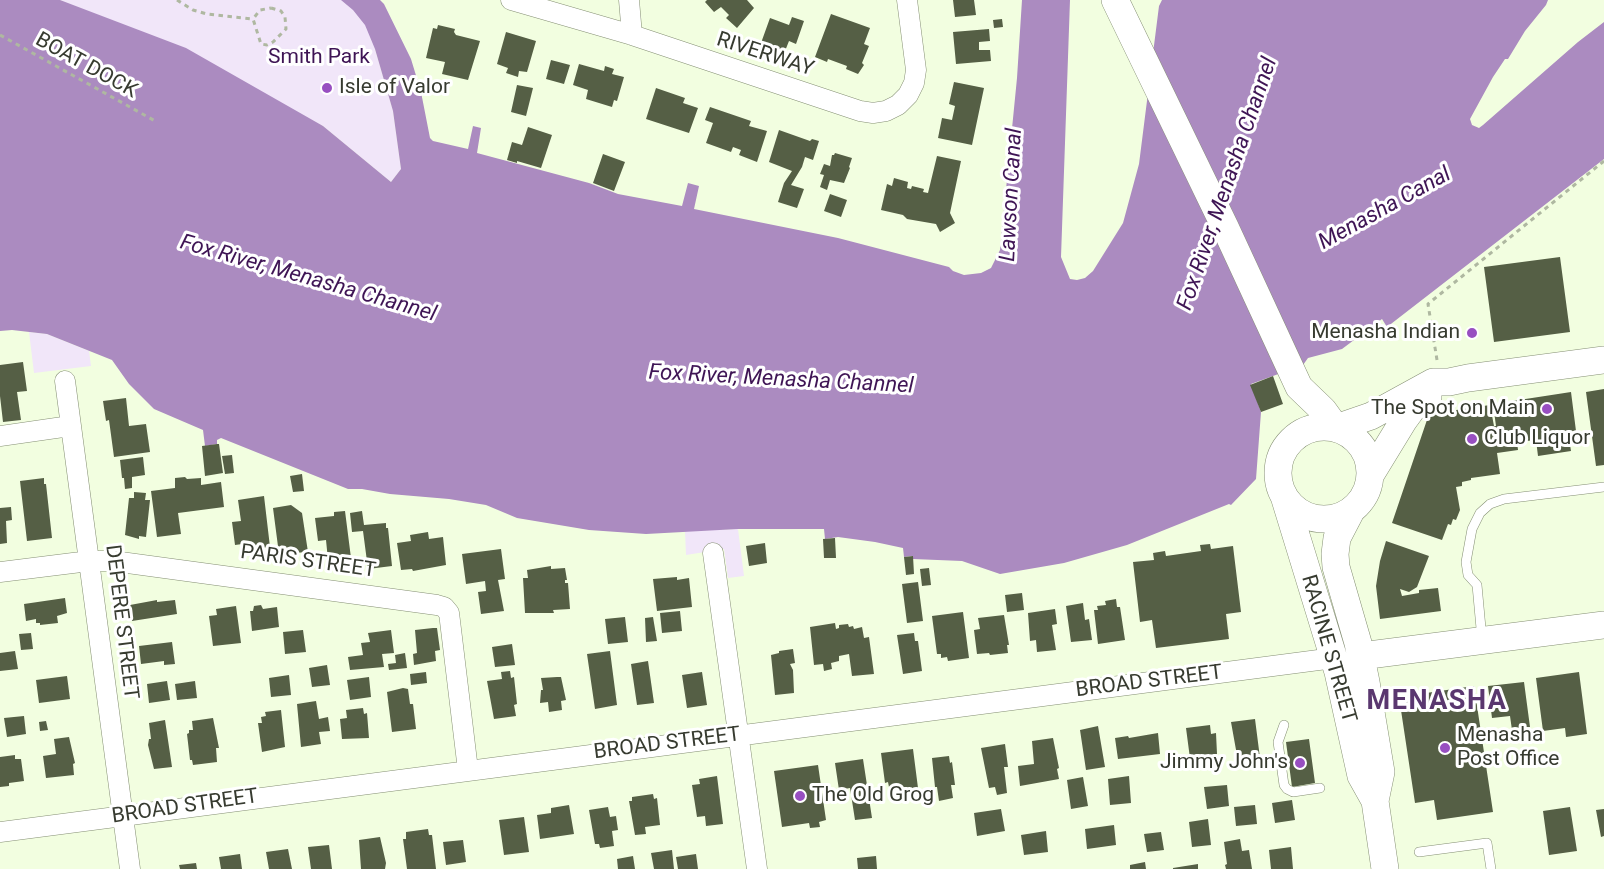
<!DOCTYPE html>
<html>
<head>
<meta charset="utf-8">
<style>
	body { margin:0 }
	canvas { display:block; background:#f2fee0 }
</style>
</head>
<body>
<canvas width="1604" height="869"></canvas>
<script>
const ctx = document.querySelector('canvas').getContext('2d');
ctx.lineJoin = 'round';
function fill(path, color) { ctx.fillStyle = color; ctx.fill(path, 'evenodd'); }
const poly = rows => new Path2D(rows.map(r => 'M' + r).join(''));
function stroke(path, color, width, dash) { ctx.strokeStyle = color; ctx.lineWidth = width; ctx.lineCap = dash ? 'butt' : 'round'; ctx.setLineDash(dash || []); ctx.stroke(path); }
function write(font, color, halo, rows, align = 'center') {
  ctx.font = font + ' Roboto,sans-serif'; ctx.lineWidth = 6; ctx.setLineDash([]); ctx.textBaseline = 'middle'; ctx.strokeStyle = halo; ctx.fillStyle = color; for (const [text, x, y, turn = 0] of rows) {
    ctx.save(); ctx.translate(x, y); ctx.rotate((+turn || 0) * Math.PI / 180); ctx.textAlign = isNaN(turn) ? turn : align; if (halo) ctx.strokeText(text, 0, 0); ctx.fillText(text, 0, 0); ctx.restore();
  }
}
fill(poly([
	[60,0,369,0,375,49,393,111,401,169,391,182,323,126],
	[29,332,47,334,89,351,91,366,34,373],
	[738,529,744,576,728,578,724,549,686,555,685,531]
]), '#f1e6f9');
fill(poly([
	[0,0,60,0,186,48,323,126,391,182,401,169,393,111,375,49,365,25,353,10,341,0,380,0,384,4,411,59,421,92,430,138,433,141,468,149,473,126,481,128,477,153,589,183,618,194,682,206,688,183,699,186,694,209,838,238,949,267,953,271,964,275,981,273,991,268,1000,250,1017,78,1022,0,1070,0,1061,257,1070,279,1077,280,1085,278,1093,271,1123,223,1139,164,1159,6,1162,0,1548,0,1546,5,1525,31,1508,59,1505,59,1493,77,1470,119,1472,125,1479,128,1483,125,1578,42,1604,22,1604,159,1387,327,1382,319,1342,349,1308,358,1303,365,1251,384,1261,412,1256,479,1231,505,1229,504,1127,545,1064,563,1000,574,962,561,913,559,912,556,904,557,903,548,875,542,838,537,825,539,824,529,738,529,646,534,589,530,517,518,486,505,449,499,390,494,362,489,348,489,221,438,217,440,217,444,205,446,203,430,154,409,129,384,112,360,47,334,12,330,0,331]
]), '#ab8bc0');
fill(poly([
	[707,0,747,0,754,8,737,28,726,18,729,15,721,7,714,12,705,2],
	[953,0,974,0,976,15,955,17],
	[831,14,870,28,864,44,869,46,862,63,864,65,858,74,846,69,847,66,828,59,827,62,815,57],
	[792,17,804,21,796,44,789,41,785,51,761,43,770,18,789,25],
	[1002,19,1003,27,994,28,993,20],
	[438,25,455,29,454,32,456,35,480,41,468,80,442,74,445,62,426,58,433,28,437,29],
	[989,29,990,41,979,42,979,50,990,50,991,61,956,64,953,32],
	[506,32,536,41,527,72,519,71,518,77,506,73,508,68,497,64],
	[551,60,570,65,564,84,546,79],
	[579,64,604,71,605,66,614,69,612,74,624,77,617,101,614,100,612,107,586,99,588,90,573,85],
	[954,82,984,88,972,145,938,138,942,118,952,120,955,106,949,104],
	[517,85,533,88,526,116,511,112],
	[656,88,685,98,683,103,698,108,689,133,646,119],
	[710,107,751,121,749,126,767,131,757,162,739,155,741,150,733,147,731,152,706,143,713,123,705,120],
	[528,127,552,135,541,168,517,161,517,163,507,160,512,142,522,145],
	[779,130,810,141,812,139,819,141,813,160,805,157,802,167,791,185,804,189,797,208,778,202,784,183,792,171,769,162],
	[835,153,852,158,849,167,850,168,844,183,830,180,827,190,820,187,824,175,820,174,824,164,830,166,832,155,834,155],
	[603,154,625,162,614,191,593,183],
	[937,156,961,161,950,213,955,223,940,232,936,224,907,219,903,215,881,210,887,184,892,186,894,178,908,182,907,188,911,189,912,186,924,189,923,192,928,193],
	[830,194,847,200,841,217,824,211],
	[1560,257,1570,332,1494,342,1484,267],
	[23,362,27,391,17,392,21,420,3,422,0,396,0,365],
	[1273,376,1283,404,1261,412,1250,385],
	[1604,389,1604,465,1596,466,1586,392],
	[1571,392,1576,431,1568,432,1571,451,1538,456,1536,440,1517,442,1518,450,1497,453,1500,474,1471,478,1471,480,1462,482,1462,486,1456,487,1460,510,1456,520,1453,519,1451,525,1448,524,1442,540,1392,523,1429,414,1490,405,1494,426,1496,426,1493,404],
	[126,398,129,426,146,424,150,452,114,457,109,420,106,421,103,401],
	[217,444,219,444,223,473,205,476,202,446],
	[232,455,234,473,225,474,222,456],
	[143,457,145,475,132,477,132,488,125,489,124,478,122,478,120,460],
	[302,474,304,491,293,492,290,476],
	[185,477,187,479,201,478,201,485,221,482,224,507,178,513,181,534,157,537,151,491,175,488,175,478],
	[44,478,44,484,46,484,52,538,27,541,20,481],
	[134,492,146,493,145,500,150,500,146,537,139,536,139,539,125,535,129,498,134,498],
	[264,496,270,547,251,549,250,543,235,545,232,522,241,521,238,500],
	[291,505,302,513,308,552,279,554,273,508],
	[11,507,12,520,6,521,7,543,0,544,0,508],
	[345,511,351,558,328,560,326,540,318,541,315,518,334,516,334,512],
	[362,511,364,525,386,523,386,528,388,528,392,566,368,569,363,531,352,532,350,513],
	[428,532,429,539,443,537,446,565,413,571,412,569,401,570,397,543,411,541,410,535],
	[835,538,836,558,824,558,823,539],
	[1386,541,1429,556,1417,587,1409,592,1400,589,1402,596,1419,593,1419,590,1438,588,1441,611,1380,619,1376,586,1380,561],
	[765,543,767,563,749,566,746,546],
	[1210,544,1211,549,1233,546,1241,612,1226,614,1229,639,1156,648,1152,620,1140,622,1133,562,1154,560,1153,553,1165,551,1166,556,1201,551,1200,545],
	[501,549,505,579,498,580,504,611,481,614,478,592,486,591,485,581,466,584,462,554],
	[913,556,914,574,906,575,904,557],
	[551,566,551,569,565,568,567,580,565,580,565,583,568,583,570,609,553,610,554,613,525,613,523,578,528,578,527,570],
	[929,568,931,585,922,586,920,569],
	[677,577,677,580,689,578,692,607,657,611,653,579],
	[918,582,923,621,907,623,902,584],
	[1022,593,1024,610,1007,612,1005,595],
	[65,598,67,613,57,616,58,623,40,625,40,623,36,623,36,619,26,621,24,604],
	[1116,599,1117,607,1120,607,1125,640,1098,644,1094,610,1098,610,1097,606,1106,605,1105,601],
	[157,600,157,602,175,600,177,614,132,621,130,605],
	[1083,603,1085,620,1089,619,1092,640,1071,642,1066,606],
	[261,605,263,609,277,607,279,627,252,631,250,611,253,611,254,606],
	[236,606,241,643,213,646,209,616,217,615,216,609],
	[1055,609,1057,624,1052,625,1056,650,1037,652,1036,640,1030,641,1028,613],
	[680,611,682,631,662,633,660,613],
	[963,612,969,658,948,661,947,657,941,658,941,654,937,654,932,616],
	[1004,615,1009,645,1007,645,1008,653,990,655,989,653,977,654,974,630,980,629,978,618],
	[625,617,628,642,608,644,605,619],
	[653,617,657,641,646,642,645,618],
	[835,623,836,629,839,628,839,625,848,624,849,627,853,626,854,629,862,627,864,638,869,637,874,674,852,676,849,654,839,656,839,661,831,663,832,669,824,671,823,664,814,665,810,627],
	[433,628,437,628,440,650,435,651,436,661,414,665,413,654,417,653,415,630],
	[303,630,306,652,285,654,283,632],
	[391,630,394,653,382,654,384,667,350,670,348,657,363,655,361,643,370,642,368,633],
	[31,633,33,649,21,650,19,634],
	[914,633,915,641,918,641,922,671,903,674,897,635],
	[172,642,175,664,164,665,164,661,141,664,139,646],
	[512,644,515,665,495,667,492,647],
	[793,649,795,663,790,664,793,670,794,693,775,695,771,655,779,653,779,651],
	[15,651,18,669,0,671,0,653],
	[610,651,617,705,595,709,587,654],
	[405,653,407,668,389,670,388,664,396,663,395,655],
	[648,661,654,703,637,705,631,664],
	[327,665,330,685,312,687,309,668],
	[510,671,511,678,514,677,517,704,514,705,516,716,494,719,487,681,502,679,501,672],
	[426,672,427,683,411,685,410,674],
	[702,672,707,705,687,708,682,675],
	[1579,672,1587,734,1566,737,1565,728,1543,731,1536,678],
	[289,675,291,695,271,697,269,678],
	[67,676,70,699,39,703,36,680],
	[369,677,371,697,350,700,347,680],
	[557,677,561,677,566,700,561,701,562,710,549,712,548,702,540,703,541,690,543,690,541,678],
	[167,681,170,700,149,703,147,684],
	[195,681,197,698,177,700,175,684],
	[1524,682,1530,727,1512,730,1510,716,1492,718,1488,686],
	[1474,686,1493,812,1437,820,1434,800,1415,803,1399,697],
	[403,688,408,689,410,704,413,704,416,729,392,732,387,692],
	[316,701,319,719,328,717,330,731,319,732,321,744,301,747,297,704],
	[363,708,364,714,367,713,369,738,342,739,340,719,347,718,346,710],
	[281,710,285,747,262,752,258,723,262,723,261,717,266,716,265,712],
	[24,716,26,734,7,737,4,718],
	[213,718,219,748,216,748,217,762,193,765,192,760,190,760,187,734,189,733,189,730,193,730,192,721],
	[1255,719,1260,758,1238,761,1231,722],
	[165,720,172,767,154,769,148,745,149,739,151,739,149,723],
	[46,721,48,730,40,731,39,722],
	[1210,725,1211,734,1216,733,1217,754,1200,758,1201,764,1191,766,1186,728],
	[1098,726,1105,767,1086,770,1080,730],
	[1158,733,1160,754,1118,759,1115,738,1128,736,1129,738],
	[69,737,75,763,73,764,74,775,46,778,43,756,56,754,54,739],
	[1053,738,1059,768,1057,769,1059,779,1020,786,1018,766,1034,764,1032,741],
	[1309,739,1315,783,1292,787,1286,742],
	[1005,744,1008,767,1004,767,1007,793,997,795,995,787,989,788,981,748],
	[913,749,918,788,903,790,902,785,889,787,888,782,885,783,881,753],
	[15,755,15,759,21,759,24,781,9,783,9,786,0,787,0,757],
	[949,756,950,763,952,762,955,785,951,785,953,798,939,801,937,787,935,787,932,758],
	[863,759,872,818,855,820,850,788,839,790,835,763],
	[818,765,826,820,819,822,820,827,810,828,809,823,782,827,774,771],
	[717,776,723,824,706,826,705,816,697,817,692,785,700,784,699,779],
	[1129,776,1131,803,1110,805,1108,779],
	[1083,777,1088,806,1071,809,1067,780],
	[1227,785,1229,806,1207,809,1204,787],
	[653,794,654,799,657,798,660,825,645,827,646,834,635,835,629,801,632,801,632,797],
	[1292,800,1295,820,1275,823,1272,803],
	[569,805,574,834,540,839,537,815,551,813,551,808],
	[1255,805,1257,824,1236,826,1234,807],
	[608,807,610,817,616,816,618,830,612,831,614,846,600,848,599,844,595,844,589,810],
	[1570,807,1577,851,1549,855,1543,811],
	[1001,809,1005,831,977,836,974,813],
	[1604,809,1604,836,1601,837,1596,810],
	[524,817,529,852,504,855,499,820],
	[1208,819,1211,845,1192,847,1189,822],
	[1114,825,1116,845,1087,849,1085,829],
	[428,829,429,835,432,835,436,869,407,869,403,839,406,839,406,832],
	[1046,831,1048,852,1024,855,1021,835],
	[1161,832,1164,850,1147,852,1144,834],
	[380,837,386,863,385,869,361,869,359,840],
	[1240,839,1242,851,1249,850,1252,869,1226,869,1225,865,1227,864,1224,842],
	[463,840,466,862,446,865,443,842],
	[329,845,332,869,311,869,308,847],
	[1291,847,1293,869,1271,869,1269,850],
	[288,849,292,869,269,869,266,852],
	[672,850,674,869,654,869,651,853],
	[240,854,242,869,221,869,219,857],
	[696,854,698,869,678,869,676,857],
	[633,856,635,869,618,869,617,859],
	[876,856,877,869,858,869,857,858],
	[1145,862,1146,869,1130,869,1130,865],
	[196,863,197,869,180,869,179,865],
	[1198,864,1198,869,1173,869,1173,868]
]), '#555f45');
const lane = poly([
	[1482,639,1477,585,1468,575,1466,562,1472,529,1480,513,1490,504,1504,499,1604,487],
	[1284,725,1278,742,1284,785,1287,789,1293,792,1320,788],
	[1419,852,1487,843,1491,869]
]);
const street = poly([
	[511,0,632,35,860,111,873,113,886,111,898,105,908,95,914,83,916,70,907,0],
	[629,0,632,35],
	[65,381,130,869],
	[0,436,70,426],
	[713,553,757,869],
	[0,572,89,561,113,561,437,605,444,607,449,613,450,621,468,770],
	[0,832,1334,658]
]);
const secondary = poly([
	[1115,0,1225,227,1299,387,1323,410,1336,428,1371,416,1433,382,1449,382,1468,378,1604,360],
	'1278 473a46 46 0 1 1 92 0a46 46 0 1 1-92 0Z',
	[1371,474,1404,420,1412,409,1428,397],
	[1284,496,1338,672,1361,776,1375,801,1385,869],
	[1350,513,1337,538,1335,554,1336,567,1358,643,1366,682,1381,772,1375,801],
	[1361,656,1604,625]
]);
stroke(lane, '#858f74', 10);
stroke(street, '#858f74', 21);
stroke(secondary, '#858f74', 28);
stroke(poly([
	[177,0,193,10,207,14,252,19],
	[271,8,281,11,285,17,286,29,273,42,267,45,261,44,253,19,260,10,271,8],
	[0,35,157,122],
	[1437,360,1428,304,1604,161]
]), '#afb8a1', 3, [4.5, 4.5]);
stroke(lane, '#fff', 9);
stroke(street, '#fff', 20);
stroke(secondary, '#fff', 27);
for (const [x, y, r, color] of [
	[327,88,6,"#984fc1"],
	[1472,333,6,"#984fc1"],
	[1547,409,6,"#984fc1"],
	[1472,439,6,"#984fc1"],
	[1445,748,6,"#984fc1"],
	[1300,763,6,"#984fc1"],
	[800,796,6,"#984fc1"]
]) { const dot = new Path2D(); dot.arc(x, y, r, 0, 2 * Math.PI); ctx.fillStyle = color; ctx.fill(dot); stroke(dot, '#fff', 2); }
write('21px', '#373b30', '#fff', [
	["RIVERWAY",765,55,18],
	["BOAT DOCK",86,66,29],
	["PARIS STREET",308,562,8],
	["DEPERE STREET",121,622,83],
	["RACINE STREET",1328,649,74],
	["BROAD STREET",1149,682,-7],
	["BROAD STREET",667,744,-7],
	["BROAD STREET",185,807,-8]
]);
write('21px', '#3e1454', '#fff', [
	["Smith Park",319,58]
]);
write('21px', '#373b30', '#fff', [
	["Isle of Valor",339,88],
	["Menasha Indian",1460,333,"right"],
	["The Spot on Main",1535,409,"right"],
	["Club Liquor",1484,439],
	["Menasha",1457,736],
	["Post Office",1457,760],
	["Jimmy John's",1288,763,"right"],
	["The Old Grog",812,796]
], 'left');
write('italic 22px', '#3f1555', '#fff', [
	["Fox River, Menasha Channel",1228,184,-71],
	["Lawson Canal",1012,195,-87],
	["Menasha Canal",1385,209,-29],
	["Fox River, Menasha Channel",308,279,16],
	["Fox River, Menasha Channel",781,380,3]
]);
ctx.letterSpacing = '1.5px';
write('bold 27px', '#5a376f', '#fff', [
	["MENASHA",1437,702]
]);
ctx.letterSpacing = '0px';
</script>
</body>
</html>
